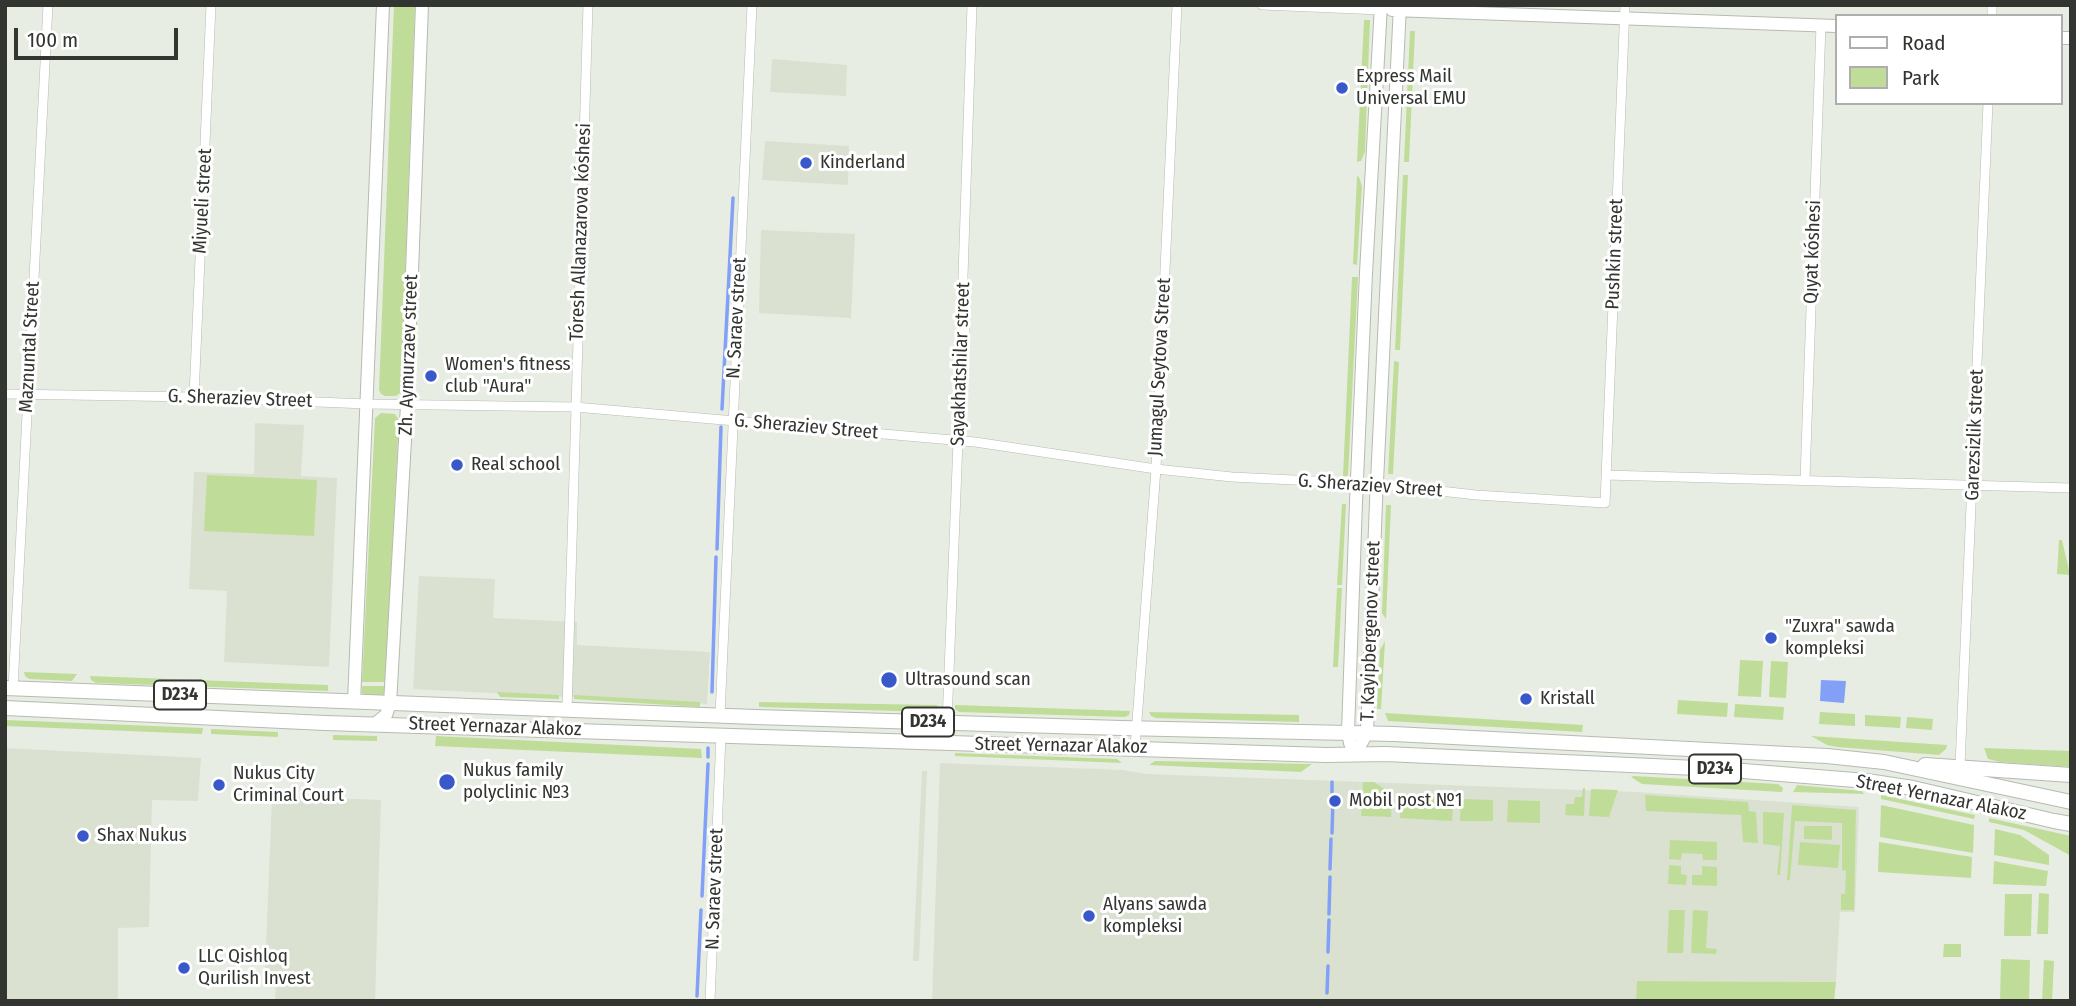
<!DOCTYPE html>
<html>
<head>
<meta charset="utf-8">
<style>
	body { margin:0 }
	#map { position:relative; width:2076px; height:1006px; overflow:hidden; background:#e8ede3; font-family:"Fira Sans Condensed",sans-serif }
	canvas { display:block }
	.frame { position:absolute; inset:0; border:7px solid #333531; pointer-events:none }
	.legend { position:absolute; left:1835px; top:14px; width:228px; height:91px; box-sizing:border-box; background:#fff; border:2px solid #adaead; margin:0; padding:9px 12px; list-style:none; font-size:21px; color:#333531 }
	.legend li { display:flex; align-items:center; gap:14px; height:35px }
	.legend b { width:35px; border:2px solid #adaead }
	.scale { position:absolute; left:14px; top:28px; width:164px; height:32px; box-sizing:border-box; border:4px solid #333531; border-top:0; padding-left:9px; font-size:21px; line-height:24px; white-space:nowrap; color:#333531; -webkit-text-stroke:5px #fff; paint-order:stroke }
</style>
</head>
<body>
<div id="map">
<canvas width="2076" height="1006"></canvas>
<div class="frame"></div>
<ul class="legend">
<li><b style="height:9px;background:#fff"></b>Road</li>
<li><b style="height:19px;background:#bfdd99"></b>Park</li>
</ul>
<div class="scale">100 m</div>
</div>
<script>
const ctx = document.querySelector('canvas').getContext('2d');
ctx.lineJoin = 'round';
function fill(path, color) { ctx.fillStyle = color; ctx.fill(path, 'evenodd'); }
const poly = rows => new Path2D(rows.map(r => 'M' + r).join(''));
function stroke(path, color, width, dash) { ctx.strokeStyle = color; ctx.lineWidth = width; ctx.lineCap = dash ? 'butt' : 'round'; ctx.setLineDash(dash || []); ctx.stroke(path); }
function write(font, color, halo, rows, align = 'center') {
  ctx.font = font + ' "Fira Sans Condensed",sans-serif'; ctx.lineWidth = 6; ctx.setLineDash([]); ctx.textBaseline = 'middle'; ctx.strokeStyle = halo; ctx.fillStyle = color; for (const [text, x, y, turn = 0] of rows) {
    ctx.save(); ctx.translate(x, y); ctx.rotate((+turn || 0) * Math.PI / 180); ctx.textAlign = isNaN(turn) ? turn : align; if (halo) ctx.strokeText(text, 0, 0); ctx.fillText(text, 0, 0); ctx.restore();
  }
}
fill(poly([
	[772,59,847,65,846,96,770,92],
	[765,141,849,146,848,185,762,180],
	[761,230,855,234,851,318,759,313],
	[255,423,304,425,301,476,337,478,329,667,224,662,227,591,189,589,194,472,254,474],
	[419,576,495,579,493,618,577,622,577,645,710,652,707,704,413,689],
	[5,748,201,758,198,801,152,800,149,927,118,928,118,1001,5,1001],
	[940,763,1123,770,1147,774,1637,792,1859,807,1855,912,1840,912,1836,982,1638,981,1636,1001,932,1001],
	[922,771,927,771,919,961,913,961],
	[272,796,381,800,375,1001,275,1001,276,973,265,972]
]), '#dae1d1');
fill(poly([
	[394,5,415,5,401,388,400,393,396,396,385,396,381,394,379,390],
	[1364,20,1370,20,1365,152,1361,161,1357,162],
	[1410,31,1415,31,1409,162,1404,162],
	[1403,175,1408,175,1400,350,1395,350],
	[1357,176,1359,177,1362,186,1357,265,1353,264],
	[1352,277,1358,277,1348,476,1343,476],
	[1394,361,1399,362,1393,474,1388,474],
	[381,413,395,414,399,420,385,682,362,682,375,418],
	[207,475,317,480,314,536,204,531],
	[1342,504,1346,504,1342,585,1337,585],
	[1386,505,1391,505,1386,619,1382,613],
	[2059,540,2062,540,2070,575,2057,574],
	[1337,588,1342,588,1338,667,1333,667],
	[1385,641,1381,709,1377,709,1380,650],
	[1740,660,1763,661,1761,697,1738,696],
	[1771,661,1788,662,1786,698,1769,697],
	[24,672,77,674,72,681,29,679,25,676],
	[90,676,328,685,328,691,96,683,91,680],
	[362,686,386,686,385,692,382,697,368,697,362,693],
	[497,692,559,695,559,699,500,697],
	[574,695,700,702,700,707,574,699],
	[1678,700,1728,703,1727,717,1677,714],
	[759,702,938,705,934,712,759,707],
	[1735,704,1784,707,1783,720,1734,717],
	[955,705,1130,711,1129,715,1125,717,959,712,955,709],
	[1149,712,1299,715,1299,722,1156,718,1151,716],
	[1820,712,1855,714,1855,726,1819,724],
	[1385,713,1583,725,1582,732,1388,721],
	[1865,715,1901,717,1900,728,1865,726],
	[1907,717,1933,719,1932,730,1906,728],
	[5,720,203,728,202,734,5,726],
	[211,729,278,732,278,737,211,734],
	[333,735,377,736,377,741,333,740],
	[436,736,701,749,702,758,435,746],
	[1811,736,1947,745,1946,749,1939,755,1837,747,1827,745],
	[1984,748,2071,751,2071,767,2000,762,1988,759],
	[955,753,1117,759,1122,763,955,756],
	[1155,761,1312,764,1301,772,1149,765],
	[1634,776,1778,784,1783,788,1782,792,1642,784,1631,777],
	[1363,782,1374,782,1392,794,1391,817,1361,816],
	[1797,785,1862,791,1864,794,1793,792],
	[1583,788,1585,788,1584,816,1565,815,1566,804,1574,804,1575,797,1582,797],
	[1591,789,1618,790,1609,817,1589,816],
	[1401,794,1454,796,1452,821,1400,818],
	[1645,795,1748,802,1749,811,1756,812,1758,843,1743,842,1741,815,1646,811],
	[1881,795,1975,815,1974,819,1881,799],
	[1461,799,1493,800,1493,821,1460,821],
	[1508,800,1540,801,1540,823,1507,822],
	[1792,805,1856,810,1854,910,1841,910,1841,894,1845,894,1846,871,1842,870,1842,823,1795,821,1790,879,1787,881],
	[1881,805,1974,825,1973,853,1880,837],
	[1763,812,1784,813,1780,875,1777,875,1780,846,1763,844],
	[1989,818,2071,836,2071,856,2024,830,1989,822],
	[1804,826,1832,826,1832,840,1804,839],
	[1995,829,2020,835,2049,855,2049,865,1994,855],
	[1670,840,1717,842,1717,860,1703,860,1702,854,1682,853,1681,860,1669,859],
	[1800,842,1840,845,1838,868,1798,865],
	[1879,842,1972,857,1971,878,1878,872],
	[1994,861,2048,871,2046,886,1993,884],
	[1669,865,1681,866,1681,874,1687,875,1686,885,1668,884],
	[1702,866,1717,867,1717,886,1692,885,1692,875,1702,875],
	[2039,893,2049,894,2048,934,2037,934],
	[2005,894,2032,894,2031,936,2004,936],
	[1669,910,1685,910,1683,953,1667,953],
	[1693,910,1708,911,1706,948,1717,949,1716,954,1691,953],
	[1944,944,1961,944,1961,957,1943,957],
	[2001,959,2030,960,2029,1001,2000,1001],
	[2044,960,2054,961,2052,1001,2042,1001],
	[1637,981,1836,982,1834,1001,1636,1001]
]), '#bfdd99');
fill(poly([
	[1821,680,1846,681,1844,703,1820,701]
]), '#82a0f6');
stroke(poly([
	[722,409,733,198],
	[717,549,721,427],
	[712,692,716,557],
	[708,757,708,748],
	[1332,782,1332,792],
	[1332,833,1333,798],
	[1330,869,1331,839],
	[702,896,708,764],
	[1329,914,1330,877],
	[1328,952,1329,920],
	[1327,993,1328,966],
	[697,996,701,910]
]), '#82a0f6', 3.5);
const street = poly([
	[1262,5,1381,10],
	[1992,16,1992,5],
	[5,394,194,397,367,404,575,407,975,442,1156,469,1232,477,1377,484,1476,495,1605,503,1625,5],
	[194,397,211,5],
	[1606,475,2071,488],
	[1805,479,1821,25],
	[13,688,48,5],
	[567,710,588,5],
	[720,715,752,5],
	[947,723,958,441,965,334,963,276,972,5],
	[1135,747,1156,469,1177,5],
	[1961,769,1960,766,1988,103],
	[710,1001,721,735]
]);
const secondary = poly([
	[1392,10,1836,26],
	[2060,38,2071,38],
	[354,702,383,5],
	[375,724,386,715,390,704,407,405,422,5],
	[1355,755,1367,733,1376,502,1400,5],
	[1355,755,1350,743,1348,732,1356,502,1366,273,1381,5]
]);
const primary = poly([
	[5,688,755,717,1121,728,1394,734,1827,756,1884,762,2071,802],
	[5,708,325,723,1326,755,1385,754,1719,769,1867,781,1913,788,2054,821,2071,824],
	[1925,765,2071,775]
]);
stroke(street, '#b6bbb1', 10);
stroke(secondary, '#b6bbb1', 14);
stroke(primary, '#b6bbb1', 16);
stroke(street, '#fff', 9);
stroke(secondary, '#fff', 12);
stroke(primary, '#fff', 14);
for (const [x, y, r, color] of [
	[1342,88,7,"#3958c9"],
	[806,163,7,"#3958c9"],
	[431,376,7,"#3958c9"],
	[457,465,7,"#3958c9"],
	[1771,638,7,"#3958c9"],
	[889,680,9,"#3958c9"],
	[1526,699,7,"#3958c9"],
	[447,782,9,"#3958c9"],
	[219,785,7,"#3958c9"],
	[1335,801,7,"#3958c9"],
	[83,836,7,"#3958c9"],
	[1089,916,7,"#3958c9"],
	[184,968,7,"#3958c9"]
]) { const dot = new Path2D(); dot.arc(x, y, r, 0, 2 * Math.PI); ctx.fillStyle = color; ctx.fill(dot); stroke(dot, '#fff', 2.5); }
for (const [x, y, w] of [
	[180,695,52],
	[928,722,52],
	[1715,769,52]
]) { const box = new Path2D(); box.roundRect(x - w / 2, y - 14.5, w, 29, 5); ctx.fillStyle = '#fff'; ctx.fill(box); stroke(box, '#333531', 2); }
write('bold 18px', '#333531', null, [
	["D234",180,695],
	["D234",928,722],
	["D234",1715,769]
]);
write('19px', '#333531', '#fff', [
	["Express Mail",1356,77],
	["Universal EMU",1356,99],
	["Kinderland",820,163],
	["Women's fitness",445,365],
	["club \"Aura\"",445,387],
	["Real school",471,465],
	["\"Zuxra\" sawda",1785,627],
	["kompleksi",1785,649],
	["Ultrasound scan",905,680],
	["Kristall",1540,699],
	["Nukus family",463,771],
	["polyclinic №3",463,793],
	["Nukus City",233,774],
	["Criminal Court",233,796],
	["Mobil post №1",1349,801],
	["Shax Nukus",97,836],
	["Alyans sawda",1103,905],
	["kompleksi",1103,927],
	["LLC Qishloq",198,957],
	["Qurilish Invest",198,979]
], 'left');
write('19px', '#333531', '#fff', [
	["Miyueli street",203,201,-87],
	["Tóresh Allanazarova kóshesi",581,232,-88],
	["Qıyat kóshesi",1813,252,-88],
	["Pushkin street",1615,254,-88],
	["N. Saraev street",737,318,-87],
	["Maznuntal Street",30,347,-87],
	["Zh. Aymurzaev street",409,355,-88],
	["Sayakhatshilar street",961,364,-88],
	["Jumagul Seytova Street",1160,367,-87],
	["G. Sheraziev Street",240,399,2],
	["G. Sheraziev Street",806,427,5],
	["Garezsizlik street",1975,435,-88],
	["G. Sheraziev Street",1370,486,4],
	["T. Kayipbergenov street",1371,631,-88],
	["Street Yernazar Alakoz",495,727,2],
	["Street Yernazar Alakoz",1061,746,1],
	["Street Yernazar Alakoz",1941,798,11],
	["N. Saraev street",715,889,-88]
]);
</script>
</body>
</html>
